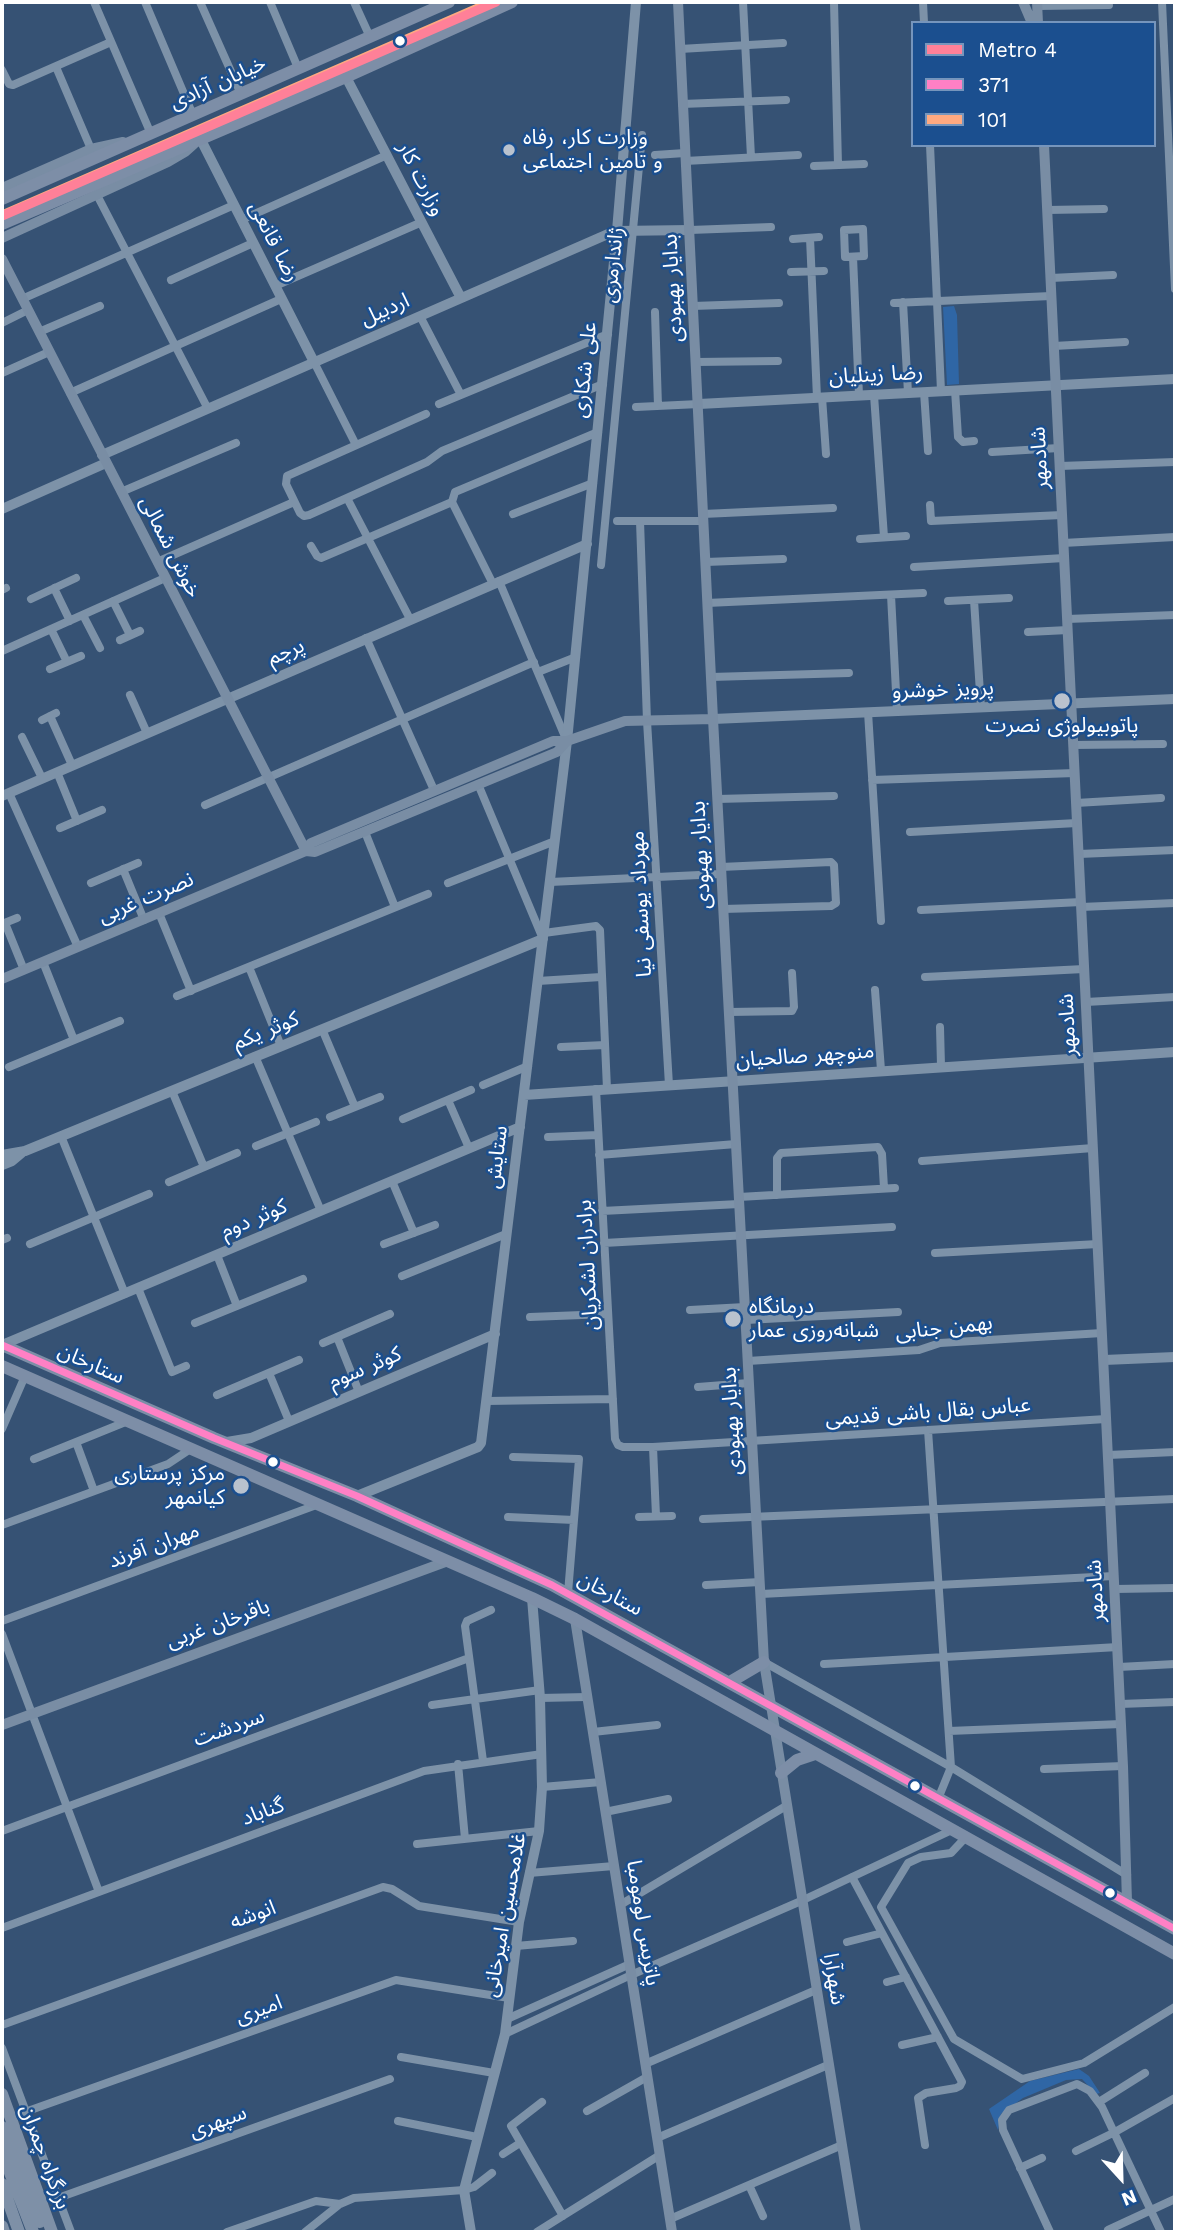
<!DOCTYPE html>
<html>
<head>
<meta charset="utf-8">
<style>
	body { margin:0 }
	#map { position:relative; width:1177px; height:2234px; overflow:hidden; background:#365274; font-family:"Work Sans",sans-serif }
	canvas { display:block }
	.frame { position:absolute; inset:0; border:4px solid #fff; pointer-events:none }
	.legend { position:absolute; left:911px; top:21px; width:245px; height:126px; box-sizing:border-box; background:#1b4f8f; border:2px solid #7695bc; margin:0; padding:9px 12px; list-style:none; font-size:21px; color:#fff }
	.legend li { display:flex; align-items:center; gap:14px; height:35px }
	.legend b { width:35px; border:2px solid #7695bc }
	.north { position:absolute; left:1086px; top:2143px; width:70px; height:70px; -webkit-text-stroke:5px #1b4f8f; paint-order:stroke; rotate:158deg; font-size:19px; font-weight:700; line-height:28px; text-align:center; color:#fff }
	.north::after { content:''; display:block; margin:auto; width:24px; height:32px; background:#fff; clip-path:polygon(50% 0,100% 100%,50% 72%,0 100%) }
</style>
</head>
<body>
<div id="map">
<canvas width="1177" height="2234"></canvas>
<div class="frame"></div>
<ul class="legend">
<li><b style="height:9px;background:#ff8098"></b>Metro 4</li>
<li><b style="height:9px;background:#ff80c5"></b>371</li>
<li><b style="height:9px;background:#ffa980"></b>101</li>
</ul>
<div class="north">N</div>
</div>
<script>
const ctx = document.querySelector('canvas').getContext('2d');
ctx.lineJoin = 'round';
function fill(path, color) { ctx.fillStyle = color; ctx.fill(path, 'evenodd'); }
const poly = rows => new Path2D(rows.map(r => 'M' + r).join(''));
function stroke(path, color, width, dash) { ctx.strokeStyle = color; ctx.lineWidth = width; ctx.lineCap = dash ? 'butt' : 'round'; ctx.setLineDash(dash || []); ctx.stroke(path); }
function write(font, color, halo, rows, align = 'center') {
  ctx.font = font + ' "Work Sans","Noto Sans Arabic",sans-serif'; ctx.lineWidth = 5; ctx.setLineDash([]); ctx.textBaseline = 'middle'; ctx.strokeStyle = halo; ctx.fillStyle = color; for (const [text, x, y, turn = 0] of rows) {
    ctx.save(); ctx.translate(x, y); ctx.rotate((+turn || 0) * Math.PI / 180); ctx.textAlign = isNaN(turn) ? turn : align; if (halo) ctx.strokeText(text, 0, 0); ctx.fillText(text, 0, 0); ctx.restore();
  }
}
fill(poly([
	[954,306,957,315,959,384,947,385,943,307],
	[1079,2069,1089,2076,1100,2093,1096,2094,1082,2079,1066,2080,1023,2098,1001,2114,998,2130,989,2109,1030,2081]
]), '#2f66a5');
stroke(poly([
	[94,2,151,134],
	[145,2,193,115],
	[200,2,241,94],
	[270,2,298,68],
	[354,2,370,37],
	[743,2,751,157],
	[834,2,838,165],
	[923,2,924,23],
	[1162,2,1175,289],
	[1038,6,1109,5],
	[680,49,783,43],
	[56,67,91,149],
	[2,70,9,84,13,85,111,42],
	[682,104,786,100],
	[930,145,941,391],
	[655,155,685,153],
	[685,161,798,155],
	[814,166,864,164],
	[97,195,208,409],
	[1047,210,1104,209],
	[241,220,387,155],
	[863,229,864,256,845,257,844,230,863,229],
	[690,230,771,227],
	[810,238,817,398],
	[793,239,819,237],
	[853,257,859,395],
	[791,272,824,271],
	[1051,278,1113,275],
	[171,280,253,243],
	[275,286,422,222],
	[22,299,234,205],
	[903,302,908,393],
	[894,303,1051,296],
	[693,306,779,303],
	[655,312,658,406],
	[420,316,461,395],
	[2,323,28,310],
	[39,332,100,306],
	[1054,346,1125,342],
	[314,362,356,445],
	[696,362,778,361],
	[2,373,49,352],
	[955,390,958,437,963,442,974,441],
	[924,392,928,451],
	[70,393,281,299],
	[874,395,884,537],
	[822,397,826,454],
	[439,404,608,334],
	[636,407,699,404],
	[426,414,287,476,286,484,300,513,304,516,309,515,427,462,442,451,603,384],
	[992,452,1059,448],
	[1060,466,1175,462],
	[121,492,236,443],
	[347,498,410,619],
	[452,502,455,492,598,432],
	[452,502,493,584],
	[930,505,931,521,1062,515],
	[513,514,593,483],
	[703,514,833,508],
	[617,521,704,521],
	[640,521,647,721,669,1085],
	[860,539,906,536],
	[1063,543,1175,537],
	[311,546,317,556,321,558,452,502],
	[157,562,294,502],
	[706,562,783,559],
	[601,565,642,135],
	[914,567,1064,558],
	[499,581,566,739],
	[54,588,70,621],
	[2,590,6,588],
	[891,595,897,711],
	[31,599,76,578],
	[974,600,981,708],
	[113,601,130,635],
	[948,601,1009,598],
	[707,603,923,593],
	[83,615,100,648],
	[1067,619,1175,615],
	[51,629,67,662],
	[1028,632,1068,630],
	[366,638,434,790],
	[120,640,140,631],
	[2,651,165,578],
	[50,669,81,656],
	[538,672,576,657],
	[711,677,849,673],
	[130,695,147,733],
	[868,712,881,921],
	[50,716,72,765],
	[42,720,56,713],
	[22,737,42,778],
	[1073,745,1163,744],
	[57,772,77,821],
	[872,780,1075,773],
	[478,784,543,939],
	[9,793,78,947],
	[717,799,834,796],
	[1076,803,1161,798],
	[205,805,534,662],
	[60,828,102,810],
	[365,832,395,907],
	[910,832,1077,823],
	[1079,854,1175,850],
	[721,867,831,862,834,865,836,903,831,906,723,909],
	[123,869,144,920],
	[550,882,721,874],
	[91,883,138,863],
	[448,883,555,841],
	[1081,907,1175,903],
	[921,910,1081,902],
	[159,913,191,991],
	[5,923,24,970],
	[2,924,17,918],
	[544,933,596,926,600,930,607,1089],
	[43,962,74,1040],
	[249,967,281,1046],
	[925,977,1084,969],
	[538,981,601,977],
	[875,990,881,1070],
	[177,996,428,894],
	[1086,1002,1175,997],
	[729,1012,792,1011,794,1007,792,973],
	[940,1027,941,1066],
	[322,1029,355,1107],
	[561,1047,605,1045],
	[255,1056,321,1211],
	[9,1067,120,1021],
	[483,1085,528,1066],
	[596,1089,615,1439,618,1445,623,1447,653,1447,1106,1419],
	[172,1091,204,1167],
	[448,1100,469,1148],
	[330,1117,380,1097],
	[403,1119,471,1090],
	[61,1136,125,1294],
	[548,1137,598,1135],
	[256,1146,316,1122],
	[599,1155,736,1144],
	[922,1161,1093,1148],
	[392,1181,414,1233],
	[169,1182,237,1153],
	[777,1195,777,1158,781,1153,878,1147,882,1154,884,1188],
	[739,1197,895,1188],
	[602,1211,739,1204],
	[2,1240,7,1238],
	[604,1243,892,1227],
	[30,1244,149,1194],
	[384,1244,435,1225],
	[935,1253,1098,1244],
	[217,1255,237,1306],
	[402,1276,506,1234],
	[138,1288,172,1372,186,1366],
	[690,1310,745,1307],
	[530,1317,608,1314],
	[746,1320,898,1312],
	[195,1323,303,1279],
	[337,1337,359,1392],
	[323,1343,390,1314],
	[748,1361,919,1350,940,1343,1102,1333],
	[269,1373,289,1421],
	[698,1387,749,1383],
	[217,1395,299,1360],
	[487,1401,613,1399],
	[2,1429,25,1376],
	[928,1430,951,1767,938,1799],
	[76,1442,94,1491],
	[653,1447,656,1516],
	[1108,1455,1175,1452],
	[513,1457,579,1459,568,1593],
	[34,1459,128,1421],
	[508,1517,574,1520],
	[639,1517,672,1516],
	[703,1519,1175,1499],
	[2,1525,168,1464,192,1448],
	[706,1585,760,1582],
	[1115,1589,1175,1588],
	[761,1594,1114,1576],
	[2,1621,319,1504],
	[2,1634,99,1892],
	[764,1662,951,1767,1127,1875],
	[824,1664,1118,1647],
	[1119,1667,1175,1664],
	[540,1698,587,1697],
	[1120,1704,1175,1702],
	[432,1705,540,1690],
	[949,1731,1121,1724],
	[593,1732,657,1725],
	[483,1761,465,1626,467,1621,491,1610],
	[458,1764,465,1839],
	[1044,1769,1123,1766],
	[542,1787,601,1782],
	[605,1812,668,1799],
	[2,1831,469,1658],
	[965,1838,951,1853,921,1857,908,1863,881,1907,954,2039,1022,2079,1084,2063,1175,2007],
	[417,1844,539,1831],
	[529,1873,614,1866],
	[852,1877,962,2082,960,2086,956,2088,926,2093,918,2098,925,2145],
	[620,1905,786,1806],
	[2,1928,424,1771,542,1754],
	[847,1942,882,1933],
	[516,1946,573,1941],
	[887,1982,906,1977],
	[507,2019,630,1964],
	[2,2025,383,1887,392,1889,419,1906,519,1922],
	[505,2034,631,1975,801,1901,952,1830],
	[902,2045,938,2037],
	[2,2048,71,2232],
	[401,2057,494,2073],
	[645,2064,816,1990],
	[542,2102,511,2126,563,2216],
	[1099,2102,1145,2073],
	[587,2111,647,2077],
	[25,2112,396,1980,509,1998],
	[398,2121,477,2137],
	[657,2138,828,2065],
	[1076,2151,1115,2132,1175,2098],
	[503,2154,520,2143],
	[1020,2168,1042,2158],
	[749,2185,763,2216],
	[58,2198,390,2079],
	[670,2219,842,2145],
	[1108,2230,1175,2199],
	[227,2232,316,2201,340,2204],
	[305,2232,340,2204,354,2198,464,2190,474,2187,492,2173],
	[537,2232,660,2155],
	[1050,2232,1003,2130,1002,2120,1009,2110,1077,2084,1090,2091,1102,2107,1161,2232]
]), '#7d92a8', 8);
stroke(poly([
	[346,77,461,298],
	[200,138,314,362],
	[699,404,1175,379],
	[102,455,608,234,617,231,690,230],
	[2,509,106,463],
	[713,719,1175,699],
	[2,796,587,544],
	[524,1095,1175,1052],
	[2,1155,25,1151,543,939],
	[2,1165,12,1161,24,1151],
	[2,1345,520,1127],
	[1104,1360,1175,1357],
	[227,1442,251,1438,495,1334],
	[357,1496,478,1447,481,1443,567,741,617,231,636,2],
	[471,2232,464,2190,505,2034,519,1922,539,1831,542,1787,540,1698,532,1598]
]), '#7d92a8', 10);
stroke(poly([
	[678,2,713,719,764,1662,856,2232],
	[1023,2,1032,23],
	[1037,2,1038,23],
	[1044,145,1123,1766,1127,1902],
	[2,188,91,149,123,142],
	[2,238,168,162,185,152,194,144],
	[2,259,306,851],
	[306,851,311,843,553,741,567,741,625,721,713,719],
	[2,979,306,851,315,852,557,752,567,741],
	[575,1619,672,2232],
	[2,1725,448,1561]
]), '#798da4', 10);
stroke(poly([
	[2,199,449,2],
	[2,224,346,77,512,2],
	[2,1345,214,1438,357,1496,552,1585,1175,1929],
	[2,1366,532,1598,575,1619,1175,1954],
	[730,1682,764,1662],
	[781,1773,797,1760,815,1754]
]), '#7d8ea7', 12);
stroke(poly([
	[2,2094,52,2232],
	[2,2127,40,2222],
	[2,2152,33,2232],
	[2,2184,19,2232],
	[2,2226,4,2232]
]), '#7e90a7', 12);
stroke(poly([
	[2,1345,214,1438,357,1496,552,1585,1175,1929]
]), '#ff80c5', 7);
stroke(poly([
	[2,214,489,2]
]), '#ffa980', 7);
stroke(poly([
	[2,216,496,2]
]), '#ff8098', 9);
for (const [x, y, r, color] of [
	[400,41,6,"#fff"],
	[509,150,7,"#b9c2ce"],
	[1062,701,9,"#b9c2ce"],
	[733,1319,9,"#b9c2ce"],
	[273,1462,6,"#fff"],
	[241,1486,9,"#b9c2ce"],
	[915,1786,6,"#fff"],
	[1110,1893,6,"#fff"]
]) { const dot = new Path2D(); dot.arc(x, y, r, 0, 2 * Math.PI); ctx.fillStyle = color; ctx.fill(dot); stroke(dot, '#1b4f8f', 2.5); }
write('21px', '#fff', '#1b4f8f', [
	["خیابان آزادی",218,83,-24],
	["وزارت کار",421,179,63],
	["رضا قانعی",274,242,63],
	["ژاندارمری",613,265,-84],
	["بدایار بهبودی",673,288,-93],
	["اردبیل",385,310,-24],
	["علی شکاری",585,370,-84],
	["رضا زینلیان",876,375,-3],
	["شادمهر",1040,458,-93],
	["خوش شمالی",170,547,63],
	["پرچم",286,652,-23],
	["پرویز خوشرو",943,690,-2],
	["بدایار بهبودی",701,855,-93],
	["نصرت غربی",146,898,-23],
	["مهرداد یوسفی نیا",641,904,-93],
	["شادمهر",1068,1025,-93],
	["کوثر یکم",266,1031,-22],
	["منوچهر صالحیان",805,1056,-4],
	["ستایش",497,1157,-83],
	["کوثر دوم",254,1219,-23],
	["برادران لشکریان",588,1265,-93],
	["بهمن جنابی",944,1328,-6],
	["ستارخان",91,1364,24],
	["کوثر سوم",365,1368,-23],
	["عباس بقال باشی قدیمی",928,1412,-4],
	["بدایار بهبودی",732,1421,-93],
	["مهران آفرند",154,1546,-20],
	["شادمهر",1096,1591,-93],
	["ستارخان",610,1594,28],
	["باقرخان غربی",218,1624,-20],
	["سردشت",229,1728,-20],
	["گناباد",263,1812,-20],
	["انوشه",253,1915,-20],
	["غلامحسین امیرخانی",505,1915,-80],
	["پاتریس لومومبا",643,1923,81],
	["شهرآرا",834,1979,81],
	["امیری",259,2010,-20],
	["سپهری",218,2122,-20],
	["بزرگراه چمران",45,2157,70]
]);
write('21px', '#fff', '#1b4f8f', [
	["وزارت کار، رفاه",523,138],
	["و تامین اجتماعی",523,162],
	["پاتوبیولوژی نصرت",1062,726,"center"],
	["درمانگاه",749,1307],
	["شبانه‌روزی عمار",749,1331],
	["مرکز پرستاری",225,1474,"right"],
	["کیانمهر",225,1498,"right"]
], 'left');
</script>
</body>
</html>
